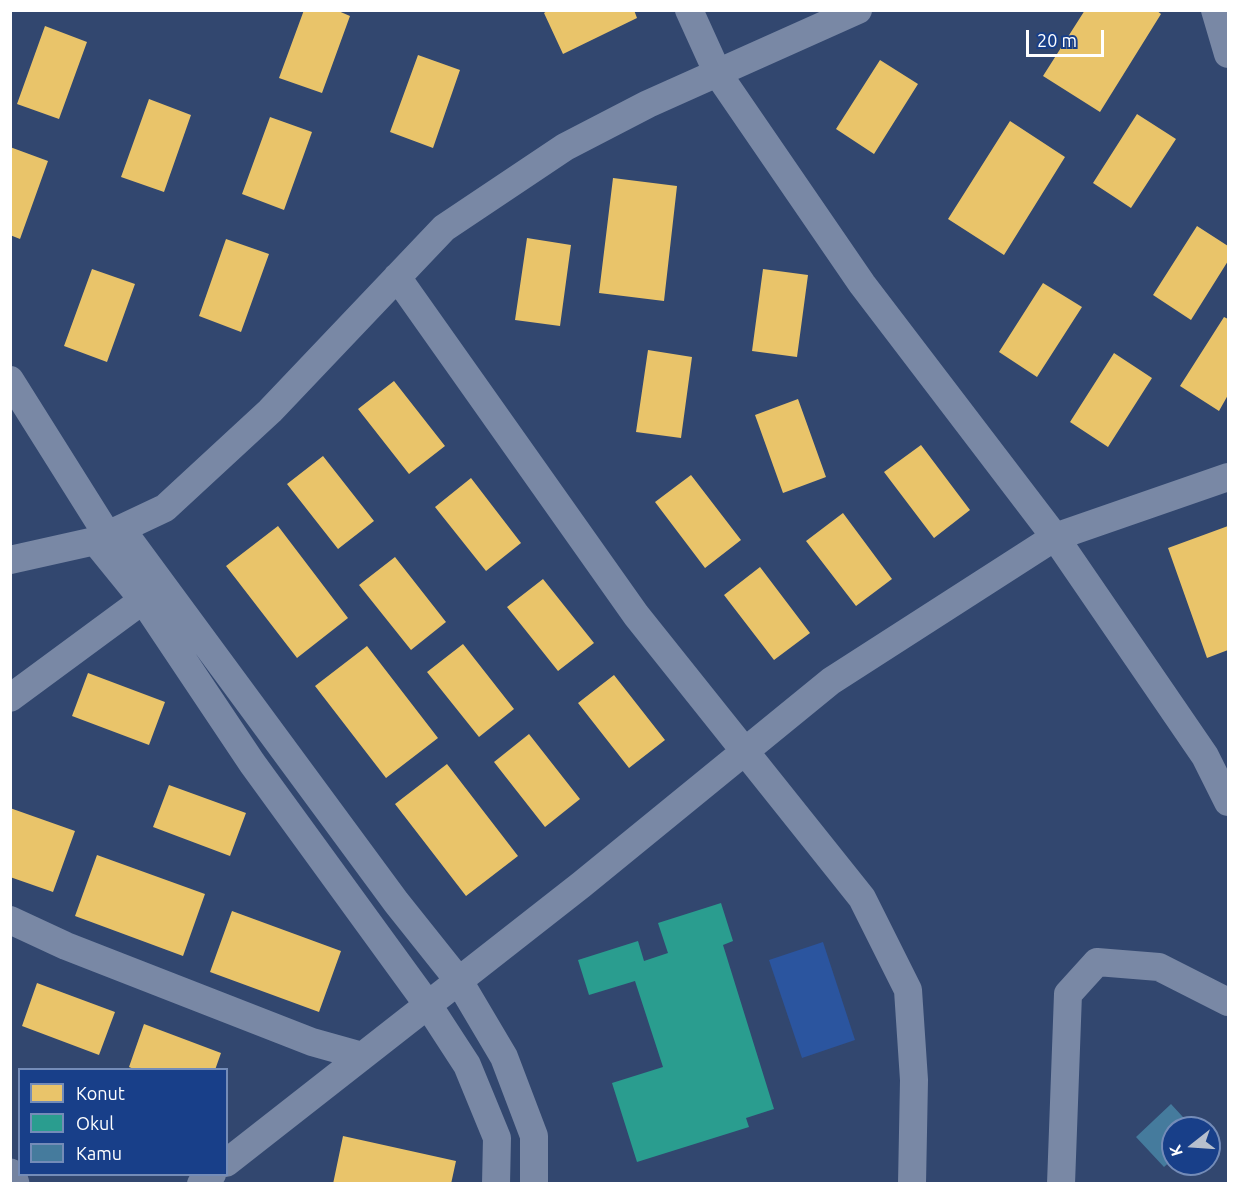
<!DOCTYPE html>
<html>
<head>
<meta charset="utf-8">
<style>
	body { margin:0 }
	#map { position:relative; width:1239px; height:1194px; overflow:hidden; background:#32476f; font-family:Ubuntu,sans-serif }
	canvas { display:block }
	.frame { position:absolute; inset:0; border:12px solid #fff; pointer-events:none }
	.legend { position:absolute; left:18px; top:1068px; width:210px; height:108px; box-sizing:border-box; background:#183f89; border:2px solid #748cb8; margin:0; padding:8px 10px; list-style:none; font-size:18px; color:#fff }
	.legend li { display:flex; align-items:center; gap:12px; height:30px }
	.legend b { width:30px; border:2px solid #748cb8 }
	.north { position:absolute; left:1161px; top:1116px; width:60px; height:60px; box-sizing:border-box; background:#183f89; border:2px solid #748cb8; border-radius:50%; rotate:253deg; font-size:16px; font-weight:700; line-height:24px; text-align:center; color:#fff }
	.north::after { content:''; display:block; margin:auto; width:21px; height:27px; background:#b7bfcd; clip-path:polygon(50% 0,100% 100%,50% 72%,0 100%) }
	.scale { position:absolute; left:1026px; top:30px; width:78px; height:27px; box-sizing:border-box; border:3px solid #fff; border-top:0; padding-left:8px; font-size:18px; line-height:21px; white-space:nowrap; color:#fff; -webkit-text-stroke:4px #183f89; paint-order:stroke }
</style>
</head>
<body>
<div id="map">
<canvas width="1239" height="1194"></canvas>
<div class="frame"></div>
<ul class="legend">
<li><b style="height:16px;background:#e9c46a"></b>Konut</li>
<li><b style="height:16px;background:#2a9d8f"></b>Okul</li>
<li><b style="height:16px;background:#457b9d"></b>Kamu</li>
</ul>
<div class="north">K</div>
<div class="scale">20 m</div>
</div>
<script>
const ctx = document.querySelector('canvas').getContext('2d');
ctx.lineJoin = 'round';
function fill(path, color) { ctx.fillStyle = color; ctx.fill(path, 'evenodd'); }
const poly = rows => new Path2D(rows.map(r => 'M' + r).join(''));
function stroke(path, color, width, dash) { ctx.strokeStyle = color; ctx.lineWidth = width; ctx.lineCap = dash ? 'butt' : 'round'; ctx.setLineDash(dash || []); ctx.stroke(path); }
fill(poly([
	[823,942,855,1040,802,1058,769,960]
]), '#2b559f');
fill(poly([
	[304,10,336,10,350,16,322,93,279,78],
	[548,10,634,10,637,18,563,54,544,13],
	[1085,10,1156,10,1161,14,1100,112,1043,76],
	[45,26,87,42,59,119,17,104],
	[418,55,460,70,433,148,390,132],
	[880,60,918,84,874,154,836,129],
	[149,99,191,115,164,192,121,177],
	[1137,114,1176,139,1131,208,1093,183],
	[270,117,312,132,284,210,242,194],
	[1010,121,1065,157,1004,255,948,219],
	[10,147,48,161,20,239,10,235],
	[613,178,677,186,664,301,599,293],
	[1197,226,1228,246,1228,261,1191,320,1153,295],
	[527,238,571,245,560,326,515,320],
	[226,239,269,254,241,332,199,316],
	[92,269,135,284,107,362,64,346],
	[763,269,808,275,797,357,752,351],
	[1043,283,1082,307,1037,377,999,352],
	[1224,317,1228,319,1228,395,1219,411,1180,386],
	[648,350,692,357,681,438,636,432],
	[1114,353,1152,378,1108,447,1070,422],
	[394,381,445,446,409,474,358,409],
	[798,399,826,477,783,493,755,415],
	[921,445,970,510,934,538,884,472],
	[323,456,374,521,338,549,287,484],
	[691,475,741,540,705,568,655,502],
	[471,478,521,543,486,571,435,507],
	[843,513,892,579,856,606,806,541],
	[278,526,348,618,297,658,226,566],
	[1228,526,1228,650,1207,658,1168,548],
	[395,557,446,622,411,650,359,585],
	[760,567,810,633,774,660,724,595],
	[543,579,594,643,558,671,507,607],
	[463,644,514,709,479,737,427,672],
	[367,646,438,738,386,778,315,686],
	[88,673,165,702,149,745,72,716],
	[614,675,665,740,629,768,578,703],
	[529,734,580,799,545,827,494,762],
	[447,764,518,856,466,896,395,804],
	[169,785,246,813,230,856,153,827],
	[10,808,75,831,53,892,10,877],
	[97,855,205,894,183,956,75,916],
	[232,911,341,951,319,1012,210,972],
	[37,983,115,1012,99,1055,22,1026],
	[144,1024,221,1053,215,1070,136,1070,129,1067],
	[343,1136,456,1161,451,1184,333,1184]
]), '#e9c46a');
fill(poly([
	[721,903,733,941,723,945,774,1109,746,1118,749,1127,637,1162,612,1083,663,1067,635,981,589,995,578,960,638,941,644,961,668,953,658,923]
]), '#2a9d8f');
fill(poly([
	[1171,1104,1193,1128,1173,1128,1173,1159,1164,1167,1136,1137]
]), '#457b9d');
stroke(poly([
	[689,10,718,74,862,284,1055,537,1205,756,1228,802],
	[1215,10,1228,54],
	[397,277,636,615,862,898,908,990,914,1080,912,1184],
	[10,380,108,536],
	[122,530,396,902,459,981,504,1057,534,1136,534,1184],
	[95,541,143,600,252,763,428,1005,467,1065,497,1138,496,1184],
	[10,560,95,541,165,508,270,411,444,228,565,147,648,104,858,10],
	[10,698,143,600],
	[10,920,66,946,312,1042,362,1056],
	[226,1163,581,885,831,681,1055,537,1228,477],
	[201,1184,212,1174],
	[1061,1184,1068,994,1097,962,1159,967,1228,1002]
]), '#7988a5', 28);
stroke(poly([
	[10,1175,13,1184]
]), '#7483a0', 33);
</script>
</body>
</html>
